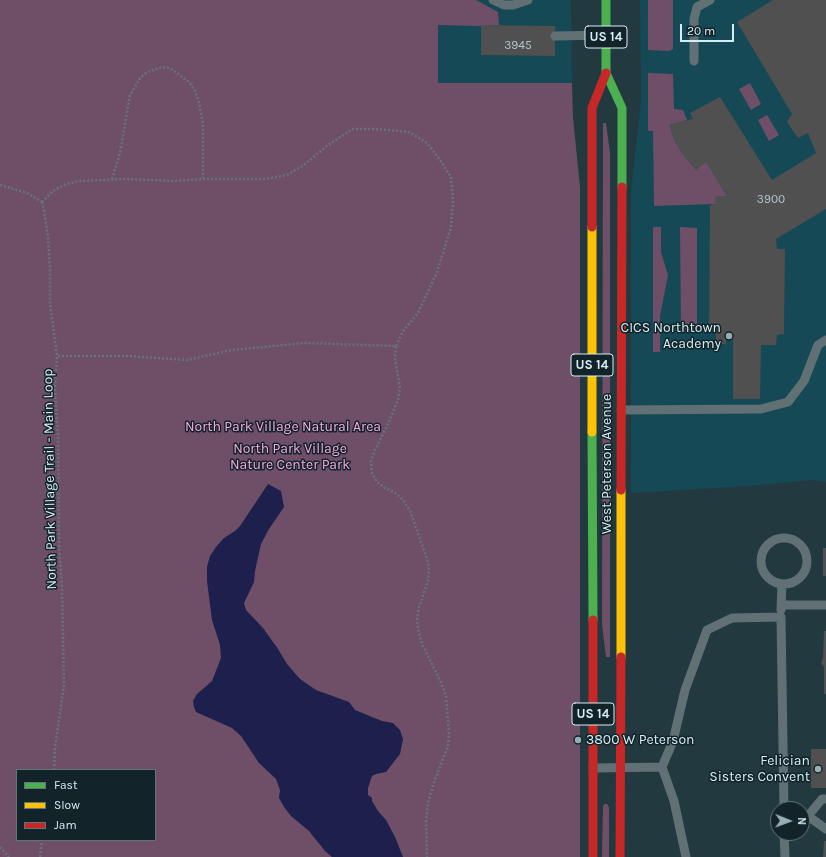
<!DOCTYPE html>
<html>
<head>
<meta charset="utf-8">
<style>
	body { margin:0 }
	#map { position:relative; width:826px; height:857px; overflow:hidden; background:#22393f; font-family:Karla,sans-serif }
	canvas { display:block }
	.legend { position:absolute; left:16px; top:769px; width:140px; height:72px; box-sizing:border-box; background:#122429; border:1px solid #60747a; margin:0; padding:5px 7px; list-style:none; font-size:12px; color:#d6edf4 }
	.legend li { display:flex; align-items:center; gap:8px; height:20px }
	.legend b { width:20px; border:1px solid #60747a }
	.north { position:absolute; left:770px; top:801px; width:40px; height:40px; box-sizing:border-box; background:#122429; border:1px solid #60747a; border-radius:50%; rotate:91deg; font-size:11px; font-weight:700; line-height:16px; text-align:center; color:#d6edf4 }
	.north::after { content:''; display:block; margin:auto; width:14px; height:18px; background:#97aeb5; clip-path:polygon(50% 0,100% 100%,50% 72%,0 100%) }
	.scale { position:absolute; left:680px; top:24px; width:54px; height:18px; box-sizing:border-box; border:2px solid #d6edf4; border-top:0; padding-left:5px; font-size:12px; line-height:14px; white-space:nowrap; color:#d6edf4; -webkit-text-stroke:3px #122429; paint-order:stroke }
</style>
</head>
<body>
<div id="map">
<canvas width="826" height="857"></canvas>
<ul class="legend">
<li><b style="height:5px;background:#4caf50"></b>Fast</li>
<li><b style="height:5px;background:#ffc107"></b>Slow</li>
<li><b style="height:5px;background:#c62828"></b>Jam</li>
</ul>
<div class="north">N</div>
<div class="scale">20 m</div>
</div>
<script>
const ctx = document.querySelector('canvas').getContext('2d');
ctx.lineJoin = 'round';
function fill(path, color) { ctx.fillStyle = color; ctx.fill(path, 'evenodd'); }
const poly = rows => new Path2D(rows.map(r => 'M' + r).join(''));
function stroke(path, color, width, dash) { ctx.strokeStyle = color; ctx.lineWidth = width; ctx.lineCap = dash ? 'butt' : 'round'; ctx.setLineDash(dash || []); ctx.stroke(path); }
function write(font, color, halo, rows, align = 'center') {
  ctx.font = font + ' Karla,sans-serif'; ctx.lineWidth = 3; ctx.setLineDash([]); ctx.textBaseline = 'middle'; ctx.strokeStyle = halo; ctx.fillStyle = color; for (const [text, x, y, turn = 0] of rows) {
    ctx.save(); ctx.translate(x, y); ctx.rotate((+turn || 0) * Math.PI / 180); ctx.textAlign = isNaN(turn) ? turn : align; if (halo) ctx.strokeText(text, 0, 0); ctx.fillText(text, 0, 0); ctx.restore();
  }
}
fill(poly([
	[438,0,571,0,572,83,438,83],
	[640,0,826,0,826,482,811,480,750,486,631,493,631,192,641,100]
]), '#154956');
fill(poly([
	[0,0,476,0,498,12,499,25,479,26,438,25,438,83,572,83,573,118,580,187,580,857,0,857],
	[17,770,155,770,155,840,17,840],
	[648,0,673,0,673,49,669,51,648,50],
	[648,73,673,74,674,109,683,110,687,120,670,125,673,137,681,152,696,170,706,161,727,196,715,196,715,204,654,206,653,131,648,131],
	[750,83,761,104,751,110,739,89],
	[767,115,779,135,769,141,758,120],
	[603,123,606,123,610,153,610,657,606,657,602,624],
	[653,227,661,227,661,252,668,275,660,316,660,352,653,352],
	[680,227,697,228,697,330,681,330],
	[605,804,607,804,609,807,609,857,602,857,603,806]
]), '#6f4f68');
fill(poly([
	[268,484,281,491,284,507,269,529,261,544,255,571,254,582,244,603,246,610,263,628,278,649,287,664,300,679,316,690,349,702,355,710,382,721,393,723,400,730,403,739,400,754,386,772,376,774,372,776,368,788,368,795,372,798,372,801,378,811,386,820,395,837,403,857,332,857,325,851,309,831,291,816,284,807,279,798,280,790,276,779,259,763,241,736,232,728,196,712,194,707,193,701,197,694,212,681,221,658,220,645,212,620,207,581,207,567,210,556,216,547,224,538,235,531,240,526]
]), '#1d1f4c');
fill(poly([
	[773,0,826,0,826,209,776,239,777,249,785,249,784,334,777,335,776,345,761,345,760,399,733,399,733,335,726,336,726,344,716,344,716,331,709,331,710,205,715,204,715,196,727,196,706,161,696,170,681,152,673,137,670,124,693,119,690,113,720,97,772,180,816,153,808,133,798,138,787,122,792,114,737,22],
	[481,25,555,26,555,56,481,55],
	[823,548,826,548,826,576,823,576],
	[824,631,826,631,826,694,824,694,824,667,821,663,823,658],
	[811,749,826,749,826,788,811,788],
	[824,841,826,841,826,857,823,857]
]), '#4f504f');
stroke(poly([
	[112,179,120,153,130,95,140,78,147,72,162,67,170,68,189,82,195,91,199,102,203,124,203,179],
	[0,185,27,193,42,202],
	[42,202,53,191,66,184,79,181,126,179,175,181,203,179,265,179,287,175,304,165,327,146,352,129,375,129,409,132,427,143,438,157,451,177,453,201,451,227,437,272,418,313,403,331,396,346],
	[42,202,44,210,48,237,50,271,50,304,57,356],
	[54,770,55,747,64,685,62,587,59,545,58,436,55,388,57,356,129,356,187,360,232,350,304,343,396,346,395,358,400,388,398,400,387,426,375,450,371,461,372,473,377,482,385,488,394,492,403,500,410,511,426,556,429,567,428,581,419,607,417,618,418,629,422,644,440,680,446,696,449,733,448,746,433,785,428,803,426,822,427,857],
	[0,847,9,857],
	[40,857,42,840]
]), '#667479', 2.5, [2, 2]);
stroke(poly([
	[493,0,504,5,513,5,528,0],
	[555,36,606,35],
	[694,61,694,19,697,7,710,0],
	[621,410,761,409,788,402,804,381,818,345,826,340],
	'761 561a23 23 0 1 1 46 0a23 23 0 1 1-46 0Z',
	[781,605,826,605],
	[781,610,782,584],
	[662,767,674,801,686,857],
	[593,768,662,767,673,741,685,690,707,630,732,618,781,617,784,809],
	[802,816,808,816,822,799,826,799],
	[808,816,826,829],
	[784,833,785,857]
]), '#607075', 9);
stroke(poly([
	[606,0,606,73,622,108,622,187],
	[592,432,593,620]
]), '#4caf50', 9);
stroke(poly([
	[592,227,592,432],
	[621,657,621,490]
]), '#ffc107', 9);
stroke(poly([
	[592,227,592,108,606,73],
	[621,490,622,187],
	[593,620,593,857],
	[620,857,621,657]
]), '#c62828', 9);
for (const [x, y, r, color] of [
	[729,336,4,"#97aeb5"],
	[578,740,4,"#97aeb5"],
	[818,769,4,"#97aeb5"]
]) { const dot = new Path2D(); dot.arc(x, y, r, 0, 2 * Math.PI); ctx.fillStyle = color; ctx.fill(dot); stroke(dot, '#122429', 1.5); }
write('12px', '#b4c6cb', null, [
	["3945",518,46],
	["3900",771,200]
]);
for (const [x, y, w] of [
	[606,37,42],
	[592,365,42],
	[593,714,42]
]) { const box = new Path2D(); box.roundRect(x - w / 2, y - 11, w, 22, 3); ctx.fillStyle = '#122429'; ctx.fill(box); stroke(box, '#d6edf4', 1); }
write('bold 13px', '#d6edf4', null, [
	["US 14",606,37],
	["US 14",592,365],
	["US 14",593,714]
]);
write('14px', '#d6edf4', '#122429', [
	["CICS Northtown",721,328],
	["Academy",721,344],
	["3800 W Peterson",586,740,"left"],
	["Felician",810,761],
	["Sisters Convent",810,777]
], 'right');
write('14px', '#faa8df', '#122429', [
	["North Park Village Natural Area",283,427],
	["North Park Village",290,449],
	["Nature Center Park",290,465]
]);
write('14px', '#d6edf4', '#122429', [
	["West Peterson Avenue",607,464,-90],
	["North Park Village Trail - Main Loop",50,479,-91]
]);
</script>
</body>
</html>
